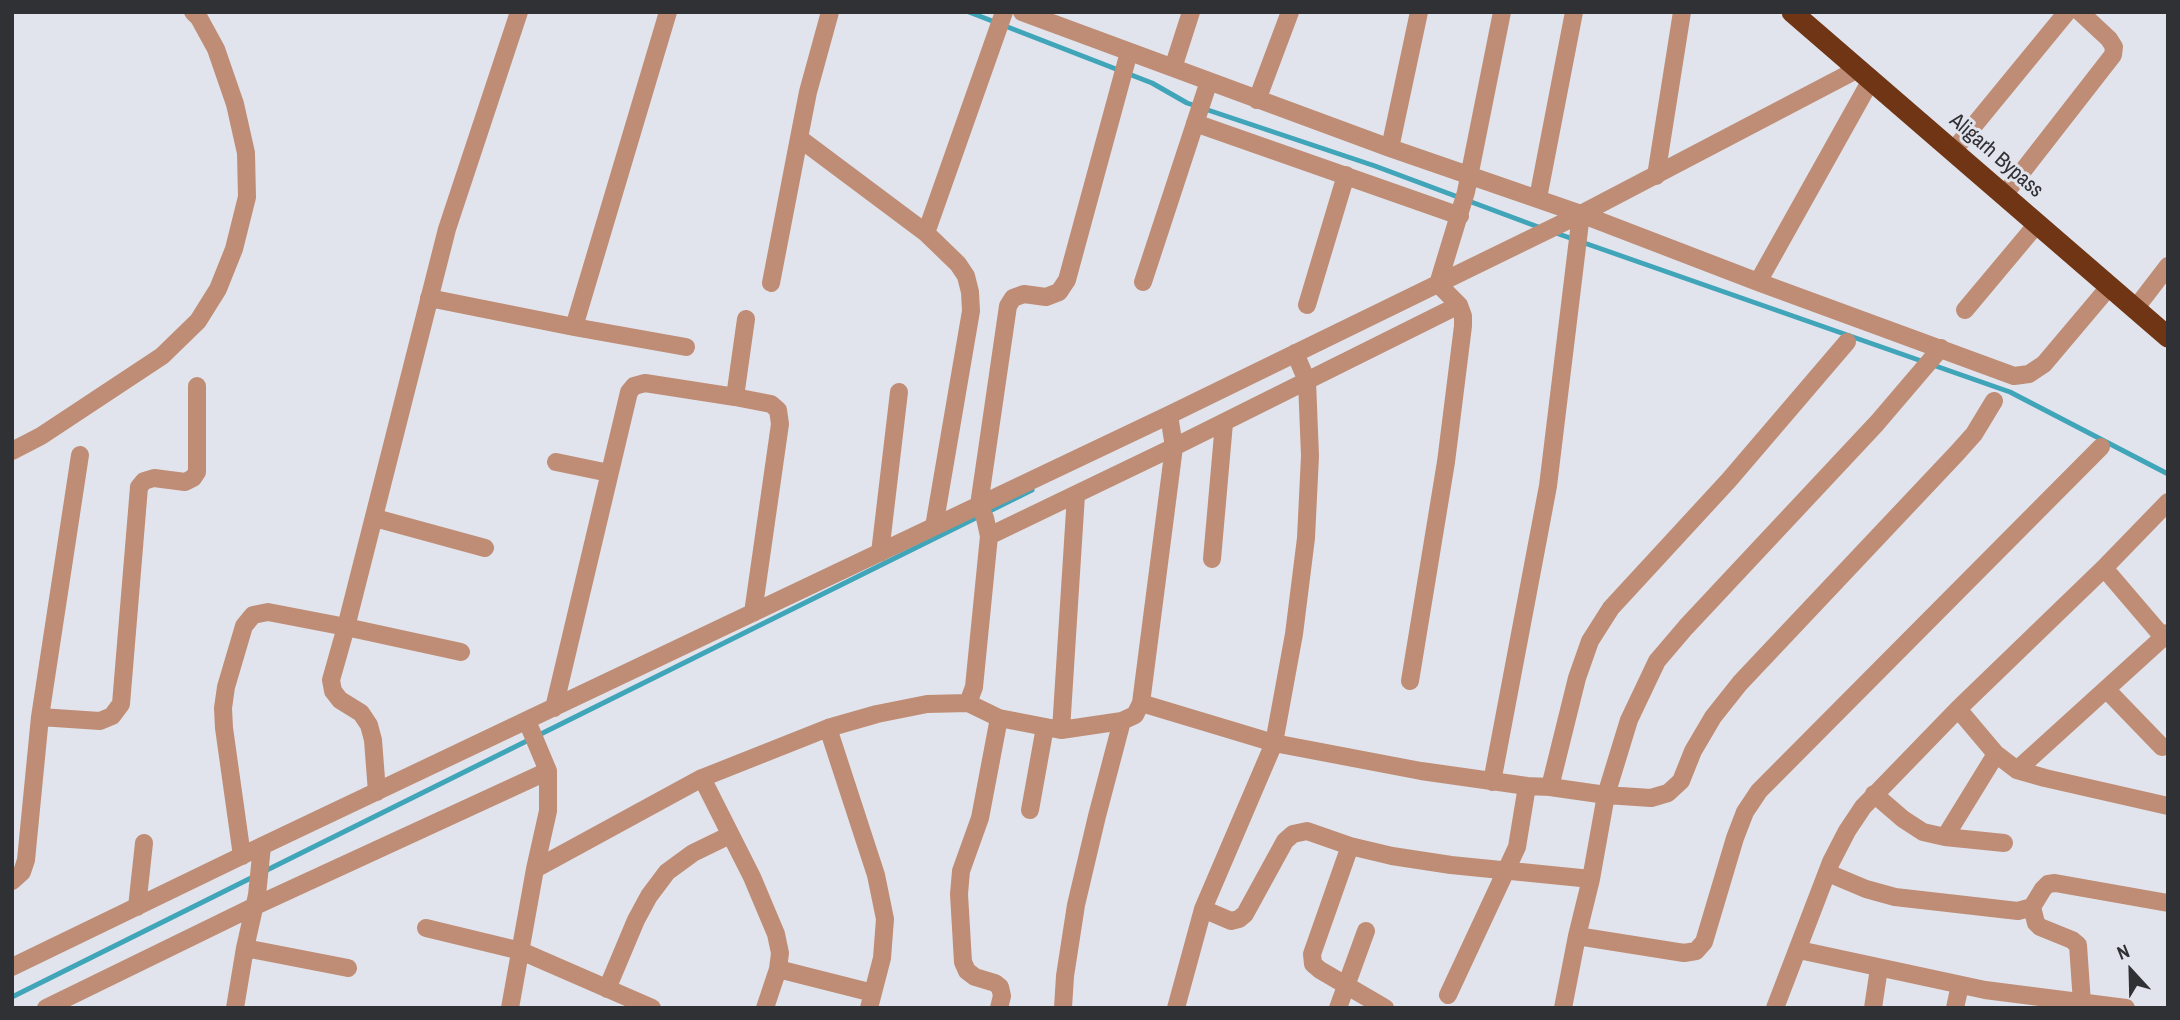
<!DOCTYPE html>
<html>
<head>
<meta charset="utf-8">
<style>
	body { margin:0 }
	#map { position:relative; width:2180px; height:1020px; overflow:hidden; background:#e1e4ec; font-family:"Archivo Narrow",sans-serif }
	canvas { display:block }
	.frame { position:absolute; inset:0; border:14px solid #303134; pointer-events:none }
	.north { position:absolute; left:2096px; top:936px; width:70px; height:70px; -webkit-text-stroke:5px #e1e4ec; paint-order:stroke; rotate:338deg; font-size:19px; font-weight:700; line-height:28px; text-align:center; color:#303134 }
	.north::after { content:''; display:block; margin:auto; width:24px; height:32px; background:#303134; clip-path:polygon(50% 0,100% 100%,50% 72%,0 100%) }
</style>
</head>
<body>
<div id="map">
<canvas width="2180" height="1020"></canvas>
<div class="frame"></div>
<div class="north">N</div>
</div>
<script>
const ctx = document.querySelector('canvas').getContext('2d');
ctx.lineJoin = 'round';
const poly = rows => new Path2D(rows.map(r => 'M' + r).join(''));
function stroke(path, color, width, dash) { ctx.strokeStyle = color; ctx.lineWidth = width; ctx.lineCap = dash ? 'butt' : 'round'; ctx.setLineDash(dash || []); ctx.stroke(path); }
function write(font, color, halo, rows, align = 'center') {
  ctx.font = font + ' "Archivo Narrow",sans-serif'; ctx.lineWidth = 6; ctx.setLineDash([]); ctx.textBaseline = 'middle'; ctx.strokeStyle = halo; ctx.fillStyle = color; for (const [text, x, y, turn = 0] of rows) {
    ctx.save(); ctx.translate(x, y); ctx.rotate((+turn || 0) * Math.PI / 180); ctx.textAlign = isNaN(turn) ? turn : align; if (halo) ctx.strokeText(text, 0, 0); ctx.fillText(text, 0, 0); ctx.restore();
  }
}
stroke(poly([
	[969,12,1152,83,1187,103,1375,166,1541,228],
	[1553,232,2010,392,2168,474],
	[263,872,1032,490],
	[12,997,255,876]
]), '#41a5ba', 5);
stroke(poly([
	[830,12,808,92,799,138,926,233,958,264,966,276,970,292,971,311,934,527],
	[1022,12,1390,148,1581,214,1858,69],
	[1173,68,1191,12],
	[1257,100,1290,12],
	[1195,123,1460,216],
	[1390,148,1419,12],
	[1953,151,2067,12],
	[1656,176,1682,12],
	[2004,195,2113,55,2114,47,2109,39,2080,12],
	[1538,198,1574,12],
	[926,233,1004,12],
	[1143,282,1209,81],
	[1758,282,1871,80],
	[771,283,799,138],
	[429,298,574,327,686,347],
	[1307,305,1346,175],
	[2135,309,2168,266],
	[1965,310,2037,224],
	[574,327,668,12],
	[1295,353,1307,381,1310,456,1306,538,1294,634,1274,743,1421,771,1527,786],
	[735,397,771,404,778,410,780,424,753,613],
	[12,451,41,436,162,356,198,321,218,289,234,249,247,197,246,153,235,104,216,49,199,18,193,12],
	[556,462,609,473],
	[375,518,485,548],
	[989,536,1174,447,1459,305],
	[880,553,899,392],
	[1212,559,1224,423],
	[2104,568,2163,637],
	[1410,681,1446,462,1463,326,1463,316,1459,305,1438,284,1466,192,1502,12],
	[2106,689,2162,747],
	[968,703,999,718,1061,730,1122,721,1135,715,1141,703,1174,447,1169,415],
	[1141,703,1274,743,1203,909,1176,1008],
	[554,708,629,392,634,386,645,383,735,397,746,319],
	[1958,709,1996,754,2017,770,2045,778,2168,806],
	[40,717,100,721,112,716,121,704,139,487,144,481,154,478,185,482,193,478,197,472,197,386],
	[999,718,980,818,961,871,959,894,963,962,967,971,975,977,995,983,1000,987,1002,996,999,1008],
	[828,728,876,875,885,919,882,958,869,1008],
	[1061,730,1076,495],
	[2017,770,2168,633],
	[1492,782,1548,486,1581,214],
	[1550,787,1577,678,1590,641,1611,608,1729,480,1847,342],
	[377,792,373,740,369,725,361,713,340,700,333,691,331,680,346,627,461,652],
	[1874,794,1903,819,1923,832,1945,837,2004,843],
	[1030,810,1045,727],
	[1945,837,1996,754],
	[1350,846,1312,954,1313,964,1320,970,1385,1008],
	[242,856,224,728,223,708,226,687,244,626,253,615,268,612,346,627,447,229,519,12],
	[535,869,702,778],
	[1828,873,1866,889,1895,897,2018,911,2032,907,2043,889,2048,884,2055,883,2168,903],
	[12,881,22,872,26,860,40,717,80,455],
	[137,907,144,843],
	[2032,907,2036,923,2040,927,2072,940,2078,945,2082,1003],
	[1203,909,1231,921,1239,919,1245,914,1285,841,1293,834,1307,831,1350,846,1392,856,1451,865,1591,879],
	[426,928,521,951,652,1008],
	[1577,936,1684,953,1696,951,1704,942,1735,838,1745,812,1759,791,2101,447],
	[245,948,348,968],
	[1799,950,1985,990,2126,1008],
	[12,967,262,846,1169,415,1581,214,1758,282,2014,376,2029,374,2044,364,2109,287],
	[778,969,873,993],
	[607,989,636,920,649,896,667,872,693,853,730,835],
	[1448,995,1517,847,1527,786,1550,787,1606,795,1651,798,1668,793,1681,781,1693,751,1713,717,1740,683,1957,453,1974,434,1994,401],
	[46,1008,255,906,548,771],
	[235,1008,245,948,257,895,262,846],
	[510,1008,535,869,548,811,548,771,527,721],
	[765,1008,778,969,780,953,776,934,752,877,702,778,828,728,877,714,927,704,968,703,974,687,989,536,985,518,979,505,1008,306,1013,298,1024,294,1046,297,1059,292,1067,280,1129,52],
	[1063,1008,1065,976,1076,905,1097,816,1122,721],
	[1338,1008,1366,931],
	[1563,1008,1577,936,1591,879,1606,795,1629,720,1657,661,1686,627,1877,423,1941,348],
	[1775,1008,1831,862,1847,831,1863,807,1958,709,2104,568,2168,502],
	[1873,1008,1879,968],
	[1955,1008,1960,985]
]), '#bf8d75', 18);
stroke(poly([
	[1792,12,2168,337]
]), '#703515', 21);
write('21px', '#303134', '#e1e4ec', [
	["Aligarh Bypass",1996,156,41]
]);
</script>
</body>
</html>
